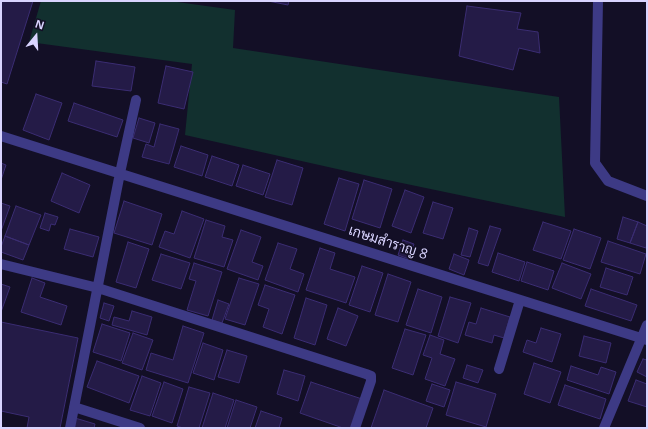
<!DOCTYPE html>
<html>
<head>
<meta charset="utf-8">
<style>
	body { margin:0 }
	#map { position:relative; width:648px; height:429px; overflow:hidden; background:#130f26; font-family:"Open Sans",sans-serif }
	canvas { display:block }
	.frame { position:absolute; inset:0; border:2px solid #d9d4ff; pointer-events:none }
	.north { position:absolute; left:16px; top:16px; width:40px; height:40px; -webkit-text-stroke:3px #130f26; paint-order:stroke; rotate:18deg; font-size:11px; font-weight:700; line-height:16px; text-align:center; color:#d9d4ff }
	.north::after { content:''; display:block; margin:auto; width:14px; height:18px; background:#d9d4ff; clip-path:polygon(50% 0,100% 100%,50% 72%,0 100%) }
</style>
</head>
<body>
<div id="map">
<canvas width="648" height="429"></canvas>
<div class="frame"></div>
<div class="north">N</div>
</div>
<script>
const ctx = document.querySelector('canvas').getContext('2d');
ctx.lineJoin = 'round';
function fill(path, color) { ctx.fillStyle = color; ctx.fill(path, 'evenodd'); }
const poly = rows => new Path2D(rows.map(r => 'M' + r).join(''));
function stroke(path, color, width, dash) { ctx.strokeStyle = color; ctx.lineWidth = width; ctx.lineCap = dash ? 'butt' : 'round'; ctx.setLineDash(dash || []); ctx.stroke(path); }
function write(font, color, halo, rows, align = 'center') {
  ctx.font = font + ' "Open Sans",Sarabun,sans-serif'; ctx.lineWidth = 3.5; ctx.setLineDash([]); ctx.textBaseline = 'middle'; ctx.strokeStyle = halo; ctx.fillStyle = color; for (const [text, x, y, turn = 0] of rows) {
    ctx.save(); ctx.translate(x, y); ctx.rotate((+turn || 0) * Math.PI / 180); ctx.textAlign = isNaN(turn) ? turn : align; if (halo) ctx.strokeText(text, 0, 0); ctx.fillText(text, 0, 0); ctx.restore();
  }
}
fill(poly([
	[41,1,170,1,235,10,233,48,559,97,565,217,373,177,185,135,192,64,29,42]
]), '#12302f');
const building = poly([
	[1,1,33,1,7,84,1,82,1,1],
	[268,1,289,1,288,5,268,1],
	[467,6,521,13,517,29,538,32,540,53,519,48,513,70,459,56,467,6],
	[96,61,135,67,131,91,92,86,96,61],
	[166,66,193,72,184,109,158,103,166,66],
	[36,94,62,103,49,140,23,130,36,94],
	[74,103,123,120,117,137,68,121,74,103],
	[139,118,155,123,149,143,133,138,139,118],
	[160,124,179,129,169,164,142,157,146,144,154,147,160,124],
	[181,146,208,155,202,176,174,167,181,146],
	[212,156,239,165,232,186,205,177,212,156],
	[277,160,303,168,292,205,265,197,277,160],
	[1,163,6,165,1,180,1,163],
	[243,165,270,174,263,195,236,186,243,165],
	[62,173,90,185,79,213,51,201,62,173],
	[339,178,359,184,345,231,324,224,339,178],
	[364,180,392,189,380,228,352,219,364,180],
	[405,190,424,197,411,233,392,226,405,190],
	[124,201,162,214,152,245,114,233,124,201],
	[433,202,453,208,443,239,423,233,433,202],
	[1,203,10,206,1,231,1,203],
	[16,206,41,215,29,245,5,236,16,206],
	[182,211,204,219,190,258,159,247,165,231,174,234,182,211],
	[45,213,58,217,55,225,51,224,49,231,40,228,45,213],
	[623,217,638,222,630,243,617,239,623,217],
	[206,220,225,226,222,237,233,240,224,267,194,258,206,220],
	[543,222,571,231,561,259,533,250,543,222],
	[638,222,647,226,647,243,646,248,630,243,638,222],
	[490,226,501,229,488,266,478,263,490,226],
	[469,228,478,231,470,257,461,255,469,228],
	[70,229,99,237,93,257,64,249,70,229],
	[574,229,601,238,590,269,563,260,574,229],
	[241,230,261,237,252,262,263,266,258,280,227,269,241,230],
	[5,236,29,245,23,260,1,252,1,247,5,236],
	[403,240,414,244,409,259,398,255,403,240],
	[608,241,646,254,640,274,601,262,608,241],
	[128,242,149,249,136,288,116,282,128,242],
	[278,243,297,249,290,269,304,274,298,292,265,280,278,243],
	[320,248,335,253,330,269,355,277,346,303,306,290,320,248],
	[498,253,525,262,519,281,492,272,498,253],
	[161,254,190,263,181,289,152,280,161,254],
	[454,254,469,260,464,275,449,269,454,254],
	[527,262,554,271,548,290,521,281,527,262],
	[194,263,222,272,208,316,187,310,196,281,189,279,194,263],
	[562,263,591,274,581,299,552,288,562,263],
	[362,266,383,273,370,312,349,305,362,266],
	[606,268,633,277,627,295,600,287,606,268],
	[388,274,411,282,398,322,375,315,388,274],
	[32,278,45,283,40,297,67,306,61,325,21,312,32,278],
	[239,278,259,284,245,325,225,319,239,278],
	[1,284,10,287,1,312,1,284],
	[265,285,295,295,282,334,263,327,269,309,258,305,265,285],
	[418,289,442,297,431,333,406,325,418,289],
	[591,289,637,305,631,321,585,306,591,289],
	[450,297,471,303,458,343,438,336,450,297],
	[306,298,327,305,315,345,294,338,306,298],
	[218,300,229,304,222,323,212,320,218,300],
	[104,303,114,306,109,321,100,318,104,303],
	[338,308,358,316,346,346,327,339,338,308],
	[481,308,510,317,504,338,494,335,492,343,465,335,469,322,476,324,481,308],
	[132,311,152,317,147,335,112,325,114,317,129,321,132,311],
	[1,322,78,338,60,428,27,428,29,417,1,411,1,322],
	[102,324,130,333,121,361,93,352,102,324],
	[183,326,204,333,188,383,146,370,151,353,173,360,183,326],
	[541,328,561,334,552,362,523,352,527,340,536,343,541,328],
	[405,329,426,335,413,375,392,368,405,329],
	[133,333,153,340,142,370,122,363,133,333],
	[430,335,444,340,440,354,455,359,445,386,425,379,432,358,423,355,430,335],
	[584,336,611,343,606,363,579,356,584,336],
	[203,343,223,350,214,380,193,373,203,343],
	[227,350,247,356,239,383,218,377,227,350],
	[643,359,647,360,647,377,637,372,643,359],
	[97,361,139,376,129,403,87,387,97,361],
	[534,363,561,372,550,403,524,394,534,363],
	[467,365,483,370,478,383,463,378,467,365],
	[571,366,598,375,601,367,616,372,609,394,567,380,571,366],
	[284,370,305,376,298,401,277,394,284,370],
	[142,376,161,383,150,416,130,410,142,376],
	[636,380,647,384,647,407,628,401,636,380],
	[164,382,183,389,172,423,152,416,164,382],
	[311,382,362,399,352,428,343,428,300,413,311,382],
	[456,382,496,394,486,427,446,415,456,382],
	[432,384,450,390,444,407,426,401,432,384],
	[565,385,606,399,600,419,558,405,565,385],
	[189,387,210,393,199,428,183,428,177,426,189,387],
	[384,390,433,408,426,428,371,428,384,390],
	[213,393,234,400,225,428,202,428,213,393],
	[236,400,257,407,250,428,227,428,236,400],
	[261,411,282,418,279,428,255,428,261,411],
	[75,418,95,424,94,428,73,428,75,418]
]);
fill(building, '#241b47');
stroke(building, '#3b2d73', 1);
stroke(poly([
	[598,1,595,163,608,181,647,196],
	[1,136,647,340],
	[1,264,98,288,366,374,371,376,371,381,355,428],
	[499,369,520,300],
	[74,407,140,428],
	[70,428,120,173,136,100],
	[604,428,647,325]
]), '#3d3a85', 10);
write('14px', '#d9d4ff', '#130f26', [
	["เกษมสำราญ 8",388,243,18]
]);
</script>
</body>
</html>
